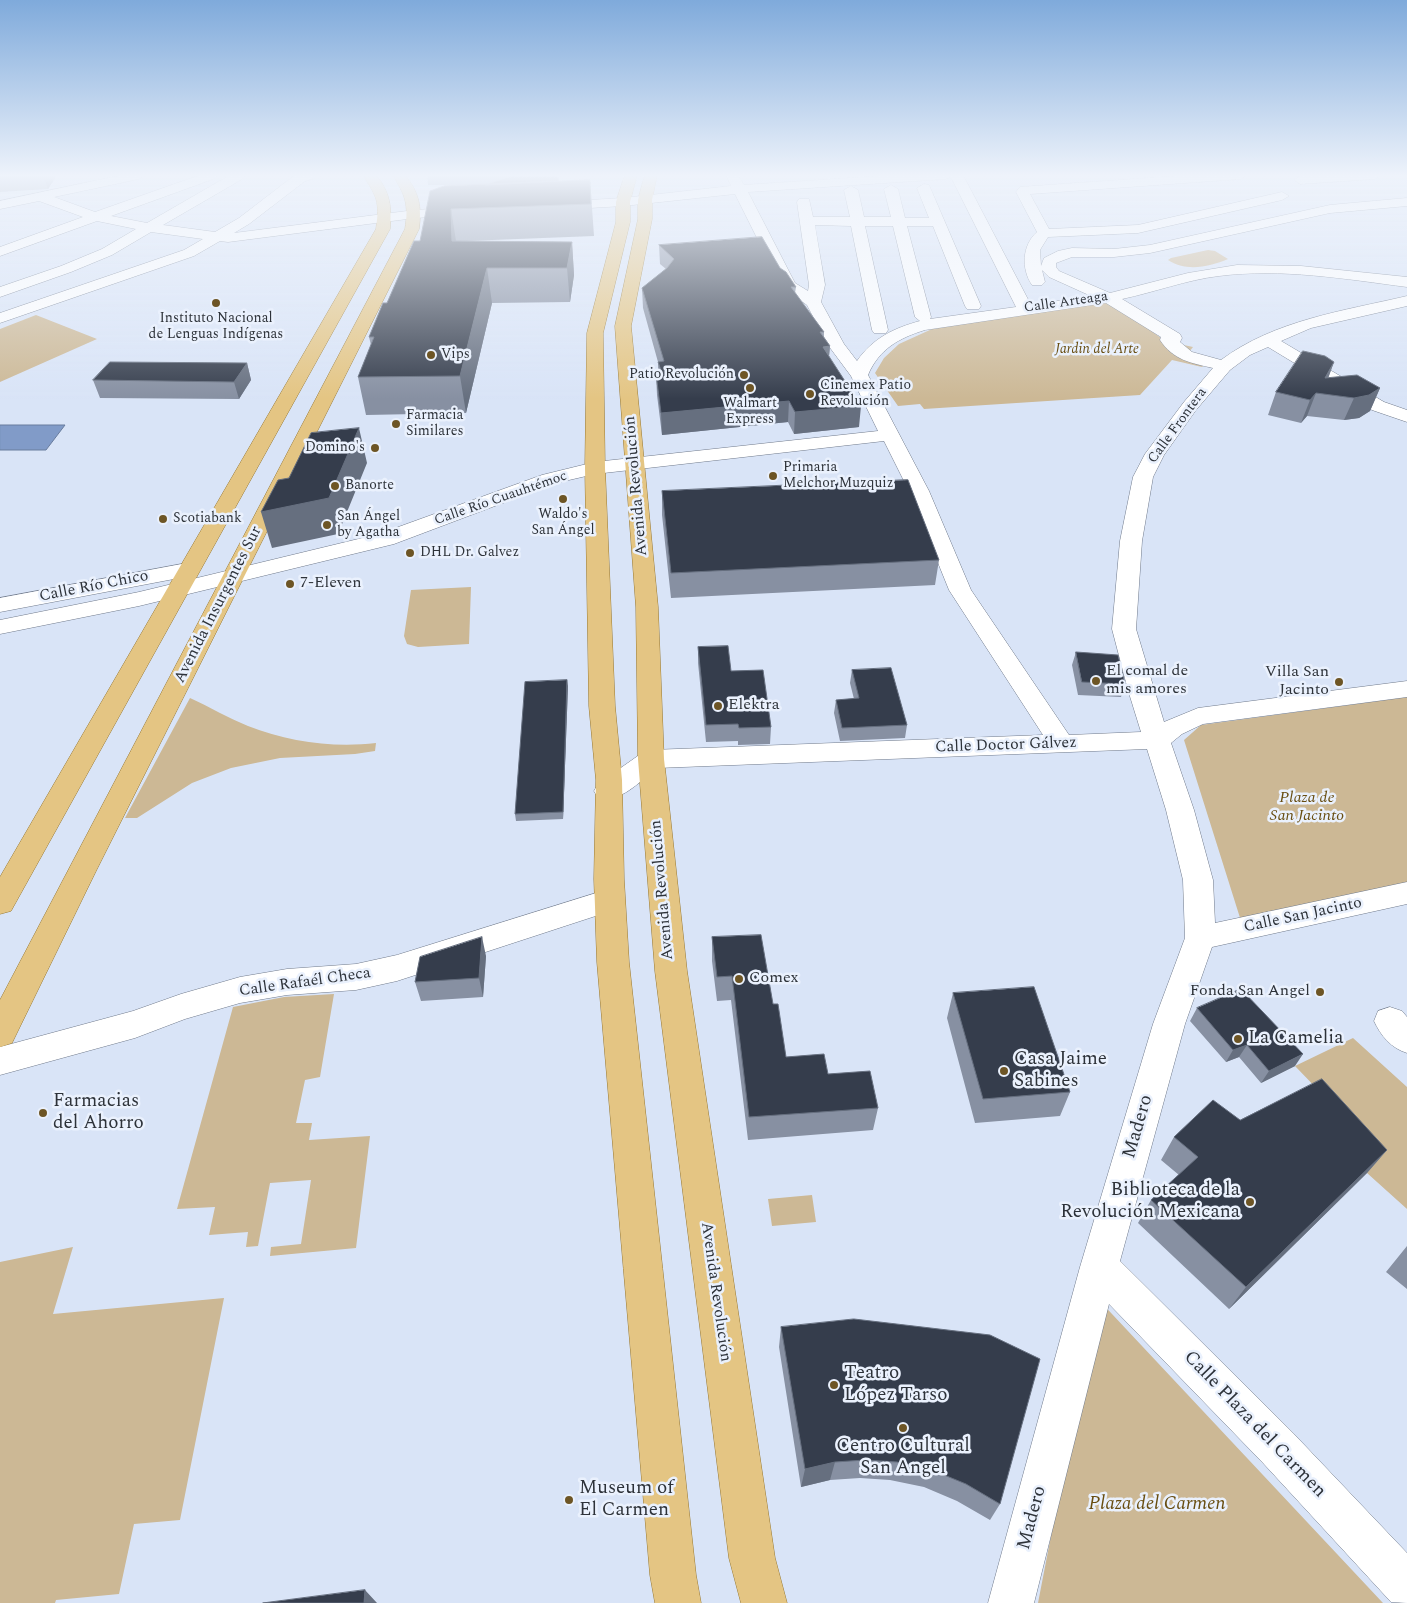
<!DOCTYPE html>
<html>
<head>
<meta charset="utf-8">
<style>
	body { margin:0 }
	canvas { display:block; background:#d9e4f7 }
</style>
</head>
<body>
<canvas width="1407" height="1603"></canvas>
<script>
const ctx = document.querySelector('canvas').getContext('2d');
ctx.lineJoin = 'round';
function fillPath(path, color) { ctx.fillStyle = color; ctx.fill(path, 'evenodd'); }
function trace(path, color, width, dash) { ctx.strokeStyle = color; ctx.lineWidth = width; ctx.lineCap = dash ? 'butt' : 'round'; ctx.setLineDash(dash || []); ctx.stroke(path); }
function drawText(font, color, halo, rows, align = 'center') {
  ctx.font = font + ' Spectral,serif'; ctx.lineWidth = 5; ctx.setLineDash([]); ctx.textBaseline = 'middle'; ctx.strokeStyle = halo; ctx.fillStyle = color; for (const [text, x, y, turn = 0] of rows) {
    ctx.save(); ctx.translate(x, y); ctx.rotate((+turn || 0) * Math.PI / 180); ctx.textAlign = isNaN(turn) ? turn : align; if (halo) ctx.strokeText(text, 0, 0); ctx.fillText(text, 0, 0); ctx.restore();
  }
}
const green = new Path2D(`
	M1208,250l7,1 13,8c-19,8 -42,13 -60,1l3,-2z
	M1110,300l55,41 28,6 -4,5 23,6 -10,9 -30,-7 -32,35 -216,14 -4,-5 -22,2 -23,-33 9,-15 15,-14 33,-15z
	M36,315l61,24 -97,43v-53z
	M471,587l-2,57 -51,3 -11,-3 -3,-8 7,-46z
	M1407,697v188l-166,36 -57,-181 17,-15z
	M190,698c20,9 38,20 58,28 40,16 86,22 128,17l-1,8 -20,3 -75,4 -49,10 -39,15 -55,35h-12z
	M334,994l-14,83 -15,3 -9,43h16l-3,17 61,-4 -14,112 -86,8 1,-9 30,-3 10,-64 -41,3 -12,63 -12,1 2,-15 -39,3 6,-28 -38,2 56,-202 51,-10z
	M1353,1038l54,49v122l-40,-36 -45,-79 -27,-28z
	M812,1195l4,27 -44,4 -4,-27z
	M73,1247l-20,67 171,-16 -44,222 -46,4 -15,70 -63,6 -1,3h-55v-341z
	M1097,1298l286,305h-345z`);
const water = new Path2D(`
	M0,425h65l-19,25h-46z`);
const minor = new Path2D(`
	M122,175h23l-6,4 -85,18 41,15 105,-37h17l-1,3 -105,38 36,7 83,-48h15l-1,3 -81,47 52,7 24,-14 56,-43h21l-1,3 -10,3 -56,43 -15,9 181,-23 48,-3 7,4 -7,4 -48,3 -187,24 -8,-1 -26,15 -194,67v-10l184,-63 19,-11 -52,-7 -39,23 -41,17 -71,25v-10l61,-21 41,-17 34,-20 -39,-8 -97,35v-9l83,-30 -44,-16 -39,8v-8z
	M726,175h12l6,10 149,-10h70l68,130 60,-9 -42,-19 -7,-7 3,12 -3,3h-10c-11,-16 -10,-40 5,-53l-21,-40 4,-5 169,-12h58l-6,4 -211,15 19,35 89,-4 144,-33 7,4 -7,4 -144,33 -90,4 -8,13 1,16 3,-8 14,-7 14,-3 42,1 36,-4 180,-40 77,-7v8l-77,7 -180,40 -36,4h-42l-16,6v4l3,4 51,22 78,-20 49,-8 64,1 106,11v10c-61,-8 -126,-19 -188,-11 -33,4 -64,16 -97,23l58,35 2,4 -2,4 12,10 29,8c54,-40 122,-49 186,-64v10l-96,22 -30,13 103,61 23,8v12l-35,-12 -104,-63 -18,8 -20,15 -34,40 -32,45 -11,22 -11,64 -6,88 28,93 34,-14 209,-27v16l-204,27 -21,10 -11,9 23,67 19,70 2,43 192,-41v22l-195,43 -27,77 -65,237 173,172 114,120v50l-16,-1 -128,-139 -154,-159 -75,299h-46l92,-336 73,-243 32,-86 -2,-58 -17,-70 -19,-61 -490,19c-17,13 -37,36 -59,30l-4,-7 4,-7 44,-31 9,-3 392,-15 -94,-145 -40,-99 -25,-50 -289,33 -39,9 -162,61 -255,62 -139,28v-14l139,-28 240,-58 163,-59 53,-13 283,-31 -27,-55 -23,-31 -21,-40 -26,-19 -46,-92 -112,12 -67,4 -7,-4 7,-4 67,-4 108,-12zM951,177l65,130 -86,12 1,-2 -24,-91h26l32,80 2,3h12l2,-3 -52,-121 -5,-1 -7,4 12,30h-24l-7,-29 -7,-4 -7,4 7,28h-27l-6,-27 -7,-4 -7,4 6,27h-37l-4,-18h-10l-2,3 12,83 -1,6 -13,-8 -47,-91 198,-13zM815,225l36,1 21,104 2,3h12l2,-3 -23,-104h28l22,91 5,4c-26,7 -47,17 -63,40l-13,-17 -23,-42 4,-17zM1106,303l55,34 -1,3c13,20 31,23 53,28l-29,34 -39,52 -12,23 -13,64 -8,88 16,61 13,42 -72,3 -98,-145 -42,-99 -61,-116c11,-26 31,-37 57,-45z
	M1321,175h60l-6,4 -75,5 -6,-4 6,-4z
	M187,563l8,2 3,5 -3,5 -195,37v-14z
	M609,889l11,3 4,8 -4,8 -223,73 -41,9 -69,5 -47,8 -55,16 -50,19 -135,37v-28l133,-36 48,-17 59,-17 47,-8 69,-5 41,-9z
	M1390,1007l12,4 5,6v36c-16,-5 -26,-17 -33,-32l4,-10z`);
const major = new Path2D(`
	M363,175h13c14,17 16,32 14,54l-379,682 -11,3v-37l376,-648c4,-29 1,-31 -13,-54z
	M393,175h12c14,17 17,32 14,54l-322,640 -85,174 -12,4v-47l405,-771c4,-26 0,-33 -12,-54z
	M625,175h12l-7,27v20l-27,111 2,135 10,238 7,74 2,99 5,83 67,613 5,28h-46l-5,-28 -53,-613 -3,-83 2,-99 -7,-74 -4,-238 2,-135 29,-111v-20z
	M645,175h12l-5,25v19l-21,107 27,281 6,152 23,212 88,587 12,45h-46l-12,-45 -74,-587 -17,-212 -2,-152 -21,-281 23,-107v-19z`);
const wall = new Path2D(`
	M0,175h57l-9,14 -48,3z
	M427,175h130l2,6 31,-1 4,56 -127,5 105,1 2,33 -4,27 -78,1 -26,110 -100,2 -8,-38 13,-32 -2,-8 51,-96 55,-56h-47z
	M659,245l121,23 16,19 -1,6 29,39v5l6,9 -1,10 30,71 -65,7 -6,-12 -126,13 -5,-40 -1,-21h2v-12l-15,-54 -1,-20 24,-19 -6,-5z
	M1334,362l-6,16 52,10 -10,23 -11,7 -15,2 -37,-4 -6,7 -33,-8 8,-23z
	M247,363l4,17 -12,19 -139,-1 -7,-18z
	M662,491l277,69 -4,25 -264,13 -9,-83z
	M698,647l33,24 40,56 -1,17 -32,1v-4l-32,1 -8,-79z
	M1076,652l49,32 -4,13 -43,-2 -6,-30z
	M852,670l55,55 -2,13 -65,3 -6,-28 2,-13 18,-1 -4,-16z
	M568,686l-5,133 -47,2 -1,-7z
	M712,937l61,67 13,53 42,17 50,34 -5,22 -125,10 -17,-140 -14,1 -5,-40z
	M486,956l-3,41 -62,4 -6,-19z
	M953,993l117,99 -10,24 -85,7 -28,-105z
	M1197,1008l98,58 -34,17 -22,-26 -13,5 -36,-41z
	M1240,1120l147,30 -20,23 -138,136 -91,-86 13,-23 28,-25 -18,-15 13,-23z
	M1407,1246v43l-21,-17z
	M781,1327l219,177 -10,16 -33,-19 -33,-14 -34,-7 -30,-2 -30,2 -29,7 -22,-140z`);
const shadedWall = new Path2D(`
	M43,175h14l-9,14z
	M451,209l5,32h-4z
	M572,242l2,33 -4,27 -3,-34z
	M487,268l5,35 -26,110 -6,-37z
	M830,346l-2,21 -5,-20z
	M1334,362l-8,22 -1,-6z
	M247,363l4,17 -12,19 -5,-17z
	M1380,388l-10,23 -11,7 -15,2 10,-22z
	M1316,393l-9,23 -6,7 9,-23z
	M789,401l-1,21 -126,13 -1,-22z
	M861,406l-2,21 -65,7 1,-22z
	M359,428l8,35 -29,71 -66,14 -11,-36z
	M567,680l1,6 -5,133v-7z
	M482,937l4,19 -3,41 -4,-19z
	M1247,1045l-8,12 -13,5 7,-12z
	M1303,1054l-8,12 -34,17 8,-12z
	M1387,1150l-20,23 -138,136 17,-22z
	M835,1462l-5,18 -29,7 4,-18z
	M365,1590l12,13h-13z`);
const building = new Path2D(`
	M514,175h43l2,6 -73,4z
	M590,180l1,24 -140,5 1,32 120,1 -5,26h-80l-27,108 -102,1 16,-40h-5l14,-34h4l27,-62h6l10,-50 14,-5z
	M762,237l18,31 6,4 10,15h-5l33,45h-4l10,14 -7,1 38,59 -66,6 -6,-11 -128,12 -5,-39 6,-1 -4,-11 6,-1 -22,-73 25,-20 7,-9 -15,-14z
	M1303,351l22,5 9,6 -9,16 32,-3 23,13 -11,7 -15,3 -38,-5 -6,7 -34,-8z
	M110,362l137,1 -13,19 -141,-2z
	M359,428l-30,70 -68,14 17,-32 11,-2 22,-45z
	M908,480l31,80 -268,13 -9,-82z
	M728,646l3,25 32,-1 8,57 -32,1 -1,-4 -32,1 -8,-78z
	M1076,652l42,3 7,29 -43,-2z
	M891,668l16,57 -65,3 -6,-28 23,-2 -7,-28z
	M567,680l-4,132 -48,2 10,-132z
	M761,935l12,69h5l8,53 38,-3 4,20 42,-3 8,37 -129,9 -17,-141 -15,1 -5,-40z
	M482,937l-3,41 -64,4 5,-25z
	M1034,987l36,105 -87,7 -30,-106z
	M1241,989l62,65 -34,17 -22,-26 -14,5 -36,-42z
	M1322,1079l65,71 -141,137 -95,-87 47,-43 -24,-20 39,-37 27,20z
	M854,1319l136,16 50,24 -40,145 -34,-20 -34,-14 -35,-8 -32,-2 -30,2 -30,7 -24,-142z
	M365,1590l-1,13h-101z`);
const markers = [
	[216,303,5,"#6d5525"],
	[431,355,5,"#6d5525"],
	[744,375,5,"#6d5525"],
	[750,388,5,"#6d5525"],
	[810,394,5,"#6d5525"],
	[396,424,5,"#6d5525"],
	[375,448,5,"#6d5525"],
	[773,476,5,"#6d5525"],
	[335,486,5,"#6d5525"],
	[563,499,5,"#6d5525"],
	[163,519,5,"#6d5525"],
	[327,525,5,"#6d5525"],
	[410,553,5,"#6d5525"],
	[290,584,5,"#6d5525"],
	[1096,681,5,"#6d5525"],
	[1339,682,5,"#6d5525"],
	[718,706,5,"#6d5525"],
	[739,979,5,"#6d5525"],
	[1320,992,5,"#6d5525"],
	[1238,1039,5,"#6d5525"],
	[1004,1071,5,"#6d5525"],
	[43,1113,5,"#6d5525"],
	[1250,1202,5,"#6d5525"],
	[834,1385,5,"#6d5525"],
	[903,1428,5,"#6d5525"],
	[569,1500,5,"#6d5525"]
];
const farStreetnames = [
	["Calle Arteaga",1066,303,-8],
	["Calle Frontera",1178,426,-54],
	["Calle Río Cuauhtémoc",501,499,-19]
];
const farPoinames = [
	["Instituto Nacional",216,319,"center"],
	["de Lenguas Indígenas",216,335,"center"],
	["Vips",441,355],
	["Patio Revolución",734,375,"right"],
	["Cinemex Patio",820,386],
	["Revolución",820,402],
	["Walmart",750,404,"center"],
	["Express",750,420,"center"],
	["Farmacia",406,416],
	["Similares",406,432],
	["Domino's",365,448,"right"],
	["Primaria",783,468],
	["Melchor Muzquiz",783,484],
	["Banorte",345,486],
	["Waldo's",563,515,"center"],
	["San Ángel",563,531,"center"],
	["San Ángel",337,517],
	["by Agatha",337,533],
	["Scotiabank",173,519],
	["DHL Dr. Galvez",420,553]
];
const farParknames = [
	["Jardin del Arte",1097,350]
];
const streetNames = [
	["Avenida Revolución",637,486,-95],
	["Calle Río Chico",94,587,-11],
	["Avenida Insurgentes Sur",219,605,-63],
	["Calle Doctor Gálvez",1006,746,-2],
	["Avenida Revolución",663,890,-95],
	["Calle San Jacinto",1303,916,-12],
	["Calle Rafaél Checa",305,983,-8],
	["Avenida Revolución",715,1292,82]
];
const poiNames = [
	["7-Eleven",300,584],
	["El comal de",1106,672],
	["mis amores",1106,690],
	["Villa San",1329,673,"right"],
	["Jacinto",1329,691,"right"],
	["Elektra",728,706],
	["Comex",749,979],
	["Fonda San Angel",1310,992,"right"]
];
const parkNames = [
	["Plaza de",1307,799],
	["San Jacinto",1307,817]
];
const nearPoinames = [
	["La Camelia",1248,1039],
	["Casa Jaime",1014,1060],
	["Sabines",1014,1082],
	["Farmacias",53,1102],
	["del Ahorro",53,1124],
	["Biblioteca de la",1240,1191,"right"],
	["Revolución Mexicana",1240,1213,"right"],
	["Teatro",844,1374],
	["López Tarso",844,1396],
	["Centro Cultural",903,1447,"center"],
	["San Angel",903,1469,"center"],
	["Museum of",579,1489],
	["El Carmen",579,1511]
];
const nearStreetnames = [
	["Madero",1139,1127,-74],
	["Calle Plaza del Carmen",1254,1425,46],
	["Madero",1033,1518,-75]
];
const nearParknames = [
	["Plaza del Carmen",1157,1505]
];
fillPath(green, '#ccb895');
fillPath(water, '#819bc8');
trace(water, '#687c9d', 1);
trace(minor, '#707a8b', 1);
trace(major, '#987933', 1);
fillPath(minor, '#fff');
fillPath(major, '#e4c583');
fillPath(wall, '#8790a2');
fillPath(shadedWall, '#666f7f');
fillPath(building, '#353d4c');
trace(building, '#666f7f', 1);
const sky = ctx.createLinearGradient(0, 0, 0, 399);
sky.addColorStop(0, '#7faadb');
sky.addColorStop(0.44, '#eef3fb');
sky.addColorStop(1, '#eef3fb00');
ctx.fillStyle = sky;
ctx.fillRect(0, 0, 1407, 399);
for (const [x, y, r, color] of markers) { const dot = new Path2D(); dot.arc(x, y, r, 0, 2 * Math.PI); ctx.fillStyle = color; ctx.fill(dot); trace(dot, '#eaf1fd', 2); }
drawText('14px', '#2d3239', '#eaf1fd', farStreetnames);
drawText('14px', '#2d3239', '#eaf1fd', farPoinames, 'left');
drawText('italic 14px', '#684d10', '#eaf1fd', farParknames);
drawText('16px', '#2d3239', '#eaf1fd', streetNames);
drawText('16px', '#2d3239', '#eaf1fd', poiNames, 'left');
drawText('italic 16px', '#684d10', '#eaf1fd', parkNames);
drawText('19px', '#2d3239', '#eaf1fd', nearPoinames, 'left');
drawText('19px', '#2d3239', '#eaf1fd', nearStreetnames);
drawText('italic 19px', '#684d10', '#eaf1fd', nearParknames);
</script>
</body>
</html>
